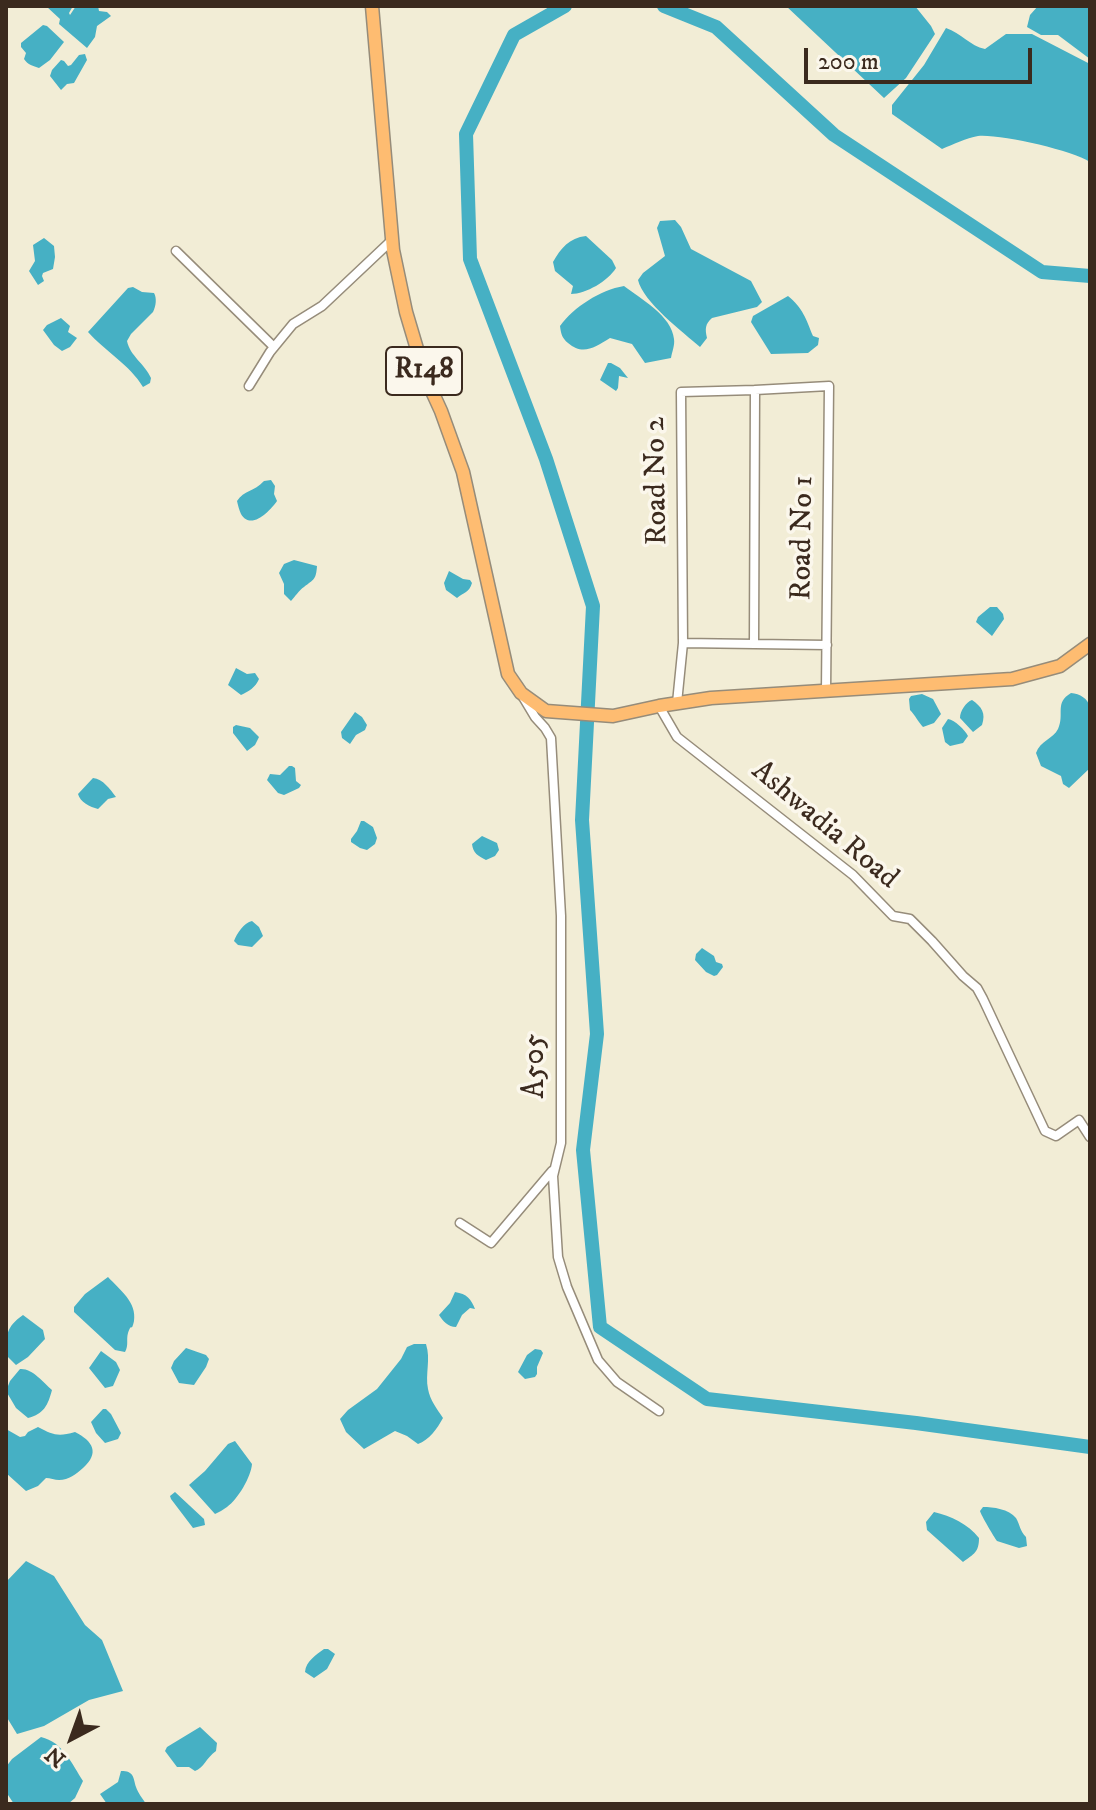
<!DOCTYPE html>
<html>
<head>
<meta charset="utf-8">
<style>
	body { margin:0 }
	#map { position:relative; width:1096px; height:1810px; overflow:hidden; background:#f2edd6; font-family:"IM FELL DW Pica",serif }
	canvas { display:block }
	.frame { position:absolute; inset:0; border:8px solid #3b2a1e; pointer-events:none }
	.north { position:absolute; left:32px; top:1698px; width:80px; height:80px; -webkit-text-stroke:6px #fbf7ec; paint-order:stroke; rotate:221deg; font-size:22px; font-weight:700; line-height:32px; text-align:center; color:#3b2a1e }
	.north::after { content:''; display:block; margin:auto; width:28px; height:36px; background:#3b2a1e; clip-path:polygon(50% 0,100% 100%,50% 72%,0 100%) }
	.scale { position:absolute; left:804px; top:48px; width:228px; height:36px; box-sizing:border-box; border:4px solid #3b2a1e; border-top:0; padding-left:10px; font-size:24px; line-height:28px; white-space:nowrap; color:#3b2a1e; -webkit-text-stroke:6px #fbf7ec; paint-order:stroke }
</style>
</head>
<body>
<div id="map">
<canvas width="1096" height="1810"></canvas>
<div class="frame"></div>
<div class="north">N</div>
<div class="scale">200 m</div>
</div>
<script>
const ctx = document.querySelector('canvas').getContext('2d');
ctx.lineJoin = 'round';
function fillPath(path, color) { ctx.fillStyle = color; ctx.fill(path, 'evenodd'); }
function trace(path, color, width, dash) { ctx.strokeStyle = color; ctx.lineWidth = width; ctx.lineCap = dash ? 'butt' : 'round'; ctx.setLineDash(dash || []); ctx.stroke(path); }
function drawText(font, color, halo, rows, align = 'center') {
  ctx.font = font + ' "IM FELL DW Pica",serif'; ctx.lineWidth = 7; ctx.setLineDash([]); ctx.textBaseline = 'middle'; ctx.strokeStyle = halo; ctx.fillStyle = color; for (const [text, x, y, turn = 0] of rows) {
    ctx.save(); ctx.translate(x, y); ctx.rotate((+turn || 0) * Math.PI / 180); ctx.textAlign = isNaN(turn) ? turn : align; if (halo) ctx.strokeText(text, 0, 0); ctx.fillText(text, 0, 0); ctx.restore();
  }
}
const water = new Path2D(`
	M73,6l-4,7 1,2 6,-9h10v2l12,-2 1,5 8,1 4,4 -14,10 -2,11 -8,11 -28,-24 1,-5 -13,-12z
	M786,6h129l16,20 4,8 -29,44 -22,20z
	M1038,6h52v53l-32,-24h-17l-14,-8 3,-12z
	M43,25l4,1 17,16 -14,18 -11,8c-6,-2 -11,-3 -15,-9l2,-6 -5,-6v-4z
	M946,28c15,5 24,18 39,21l21,-15h26l58,30v98c-19,-12 -90,-28 -112,-26 -12,2 -24,8 -36,13l-50,-35v-9l32,-40z
	M85,54l2,6 -13,23 -7,1 -6,6 -11,-14 2,-6 9,-10 3,1 4,5 3,-1 8,-10z
	M675,220l6,7 10,22 60,32 11,21 -5,5 -45,11c-7,6 -7,11 -5,20l-7,9c-17,-15 -57,-45 -62,-67l5,-7 22,-17 -8,-28 3,-7z
	M586,236l26,24 4,8c-8,13 -30,26 -45,26l2,-8 -18,-15 -2,-9c8,-14 16,-24 33,-26z
	M44,238l10,8 1,11 -2,12 -10,4 -1,3 2,5 -6,4 -9,-14 6,-10 -2,-16z
	M624,286c17,13 48,30 50,53 1,6 -2,13 -3,19l-26,5 -13,-19 -22,-6c-15,9 -27,18 -42,5 -6,-5 -7,-9 -8,-17 14,-19 40,-36 64,-40z
	M133,287l9,5 12,1c3,5 2,13 -1,19l-22,22 -4,7c3,15 18,23 24,37l-1,5 -7,4c-13,-22 -38,-36 -55,-55l40,-44z
	M788,296c15,12 18,23 25,40l6,2 -1,7 -10,8 -37,1 -20,-32 2,-6z
	M61,318l9,8 -2,6 9,6 -7,9 -8,4 -8,-6 -11,-15 4,-5z
	M608,363h3l9,5 8,10 -9,-2 -1,12 -2,3 -16,-11z
	M271,480l4,6 -1,8 3,7c-7,10 -26,30 -36,13 -2,-4 -3,-9 -4,-13 7,-11 17,-9 27,-20z
	M294,560l23,6c-1,14 -3,13 -13,21 -5,3 -9,10 -13,14l-7,-7v-10l-5,-11 5,-9z
	M449,571l14,8 7,1 2,3c-3,10 -8,9 -15,15l-11,-8 -2,-7z
	M990,607h7l6,7 1,5 -12,17 -16,-14 2,-5z
	M236,668l11,6 8,-1 4,6c-3,8 -11,13 -18,16l-13,-10z
	M1071,693c9,1 17,5 19,15 3,13 0,45 0,60l-21,20 -6,-4 -2,-8 -20,-10 -5,-13c4,-12 17,-14 22,-24 7,-15 -4,-26 13,-36z
	M922,694l11,5 8,15 -7,9 -11,4c-4,-4 -8,-12 -13,-17l-1,-11 2,-3z
	M972,700c10,7 14,13 10,25l-9,7 -13,-14c0,-7 6,-16 12,-18z
	M355,712l7,5 5,8 -2,5 -9,5 -6,9 -8,-6 -1,-6z
	M948,719c7,1 17,11 20,17l-5,7 -13,3 -5,-4 -3,-14z
	M236,725l14,3 9,9 -4,8 -8,6 -14,-18v-6z
	M289,766h3l3,2 1,13 5,4 -2,3 -15,7 -6,-2 -11,-13 3,-6 10,1z
	M93,778c10,1 17,11 23,19l-8,2 -10,10c-8,-2 -18,-7 -20,-15z
	M361,821h3l9,6 4,11 -2,6 -8,6 -7,-2 -9,-6v-3l6,-8z
	M482,836l15,7 2,7 -4,6 -9,4c-8,-4 -13,-7 -14,-16z
	M252,921l7,6 4,9 -11,11 -14,-2 -4,-4c3,-8 10,-18 18,-20z
	M702,948l12,8 2,6 6,2 1,3 -6,8 -3,1 -8,-4 -11,-12 1,-6z
	M108,1277c12,13 29,25 26,44 -3,13 -2,0 -6,12 -2,7 1,12 -3,19l-10,-2 -41,-38v-5l11,-13z
	M455,1292c12,2 16,7 20,17l-5,-1 -8,7 -6,12c-8,0 -13,-6 -17,-12l11,-12z
	M23,1315l20,15 2,9 -17,18 -12,8 -10,-10c0,-20 0,-28 17,-40z
	M414,1344h12c5,15 -1,30 2,45 2,11 9,20 15,29 -6,11 -14,22 -25,26l-11,-8 -12,-5 -31,18 -18,-17 -6,-13 8,-9 29,-21 24,-30 6,-12z
	M186,1348l20,7 3,4 -3,8 -12,18 -15,-2 -8,-15 3,-7z
	M535,1349l6,1 2,3 -6,14v7l-2,3 -10,2 -7,-7 9,-17z
	M101,1351l15,11 4,8 -7,16 -8,2 -16,-20z
	M20,1369c12,-1 23,13 32,21 -4,15 -8,24 -24,28l-12,-10 -10,-17 4,-10z
	M103,1409h3l5,5 10,19 -3,6 -13,4 -9,-10 -5,-11z
	M38,1427c15,8 20,10 37,5 18,9 25,21 8,36 -7,6 -14,12 -24,12 -4,0 -9,-2 -13,-2l-8,8 -12,5 -20,-18v-44l14,8 5,-1 3,-4z
	M235,1441l17,23c-1,13 -14,35 -25,43 -4,3 -8,5 -12,7l-26,-29 16,-14 23,-27z
	M175,1492l29,27 1,6 -12,3 -22,-29 -1,-3z
	M983,1507c10,0 26,2 33,11 4,7 4,13 10,19l1,9 -8,2 -22,-7c-3,-4 -16,-26 -17,-30z
	M934,1512c17,4 34,12 45,26 0,14 -5,16 -16,24l-36,-32 -1,-8z
	M26,1561l28,15 31,49 17,15 21,51 -34,9 -45,26 -27,8 -11,-18v-134z
	M324,1649h4l7,5 -8,15 -13,9 -9,-6c1,-11 11,-17 19,-23z
	M200,1727l17,16 -1,8c-10,7 -12,17 -21,20l-6,-4h-12l-12,-16 2,-4z
	M41,1737c22,5 31,27 42,44l-8,17 -7,6h-54l-8,-12v-25l6,-8z
	M121,1771c13,0 12,6 15,16 2,6 7,12 10,17h-39l-7,-10 18,-12z`);
const river = new Path2D(`
	M565,6l-51,29 -48,99 4,125 76,200 47,147 -11,214 15,214 -14,116 17,177 107,72 209,24 174,24
	M664,6l52,21 118,108 208,137 48,4`);
const street = new Path2D(`
	M176,251l98,96
	M249,386l21,-34 23,-28 29,-18 70,-66
	M683,643l144,2
	M754,644l1,-254 74,-4 -3,305
	M523,697l12,20 10,11 6,10 10,178v227l-8,33 5,81 9,30 31,73 19,22 42,29
	M677,703l6,-60 -2,-251 74,-2
	M659,706l18,31 176,138 40,41 17,3 22,22 31,35 14,12 6,11 62,132 11,5 23,-16 11,17
	M460,1223l31,20 61,-72`);
const primary = new Path2D(`
	M372,6l21,244 13,62 19,64 16,35 22,61 45,202 13,19 25,18 67,5 46,-10 52,-8 301,-19 48,-13 30,-22`);
const shields = [
	[424,371,76]
];
const shieldNames = [
	["R148",424,371]
];
const streetNames = [
	["Road No 2",658,481,-91],
	["Road No 1",804,538,-89],
	["Ashwadia Road",824,826,40],
	["A505",537,1066,-90]
];
fillPath(water, '#46b0c4');
trace(river, '#46b0c4', 14);
trace(street, '#968c7a', 11);
trace(primary, '#968c7a', 15);
trace(street, '#fff', 8);
trace(primary, '#febc71', 12);
for (const [x, y, w] of shields) { const box = new Path2D(); box.roundRect(x - w / 2, y - 24, w, 48, 6); ctx.fillStyle = '#fbf7ec'; ctx.fill(box); trace(box, '#3b2a1e', 2); }
drawText('bold 28px', '#3b2a1e', null, shieldNames);
drawText('30px', '#3b2a1e', '#fbf7ec', streetNames);
</script>
</body>
</html>
